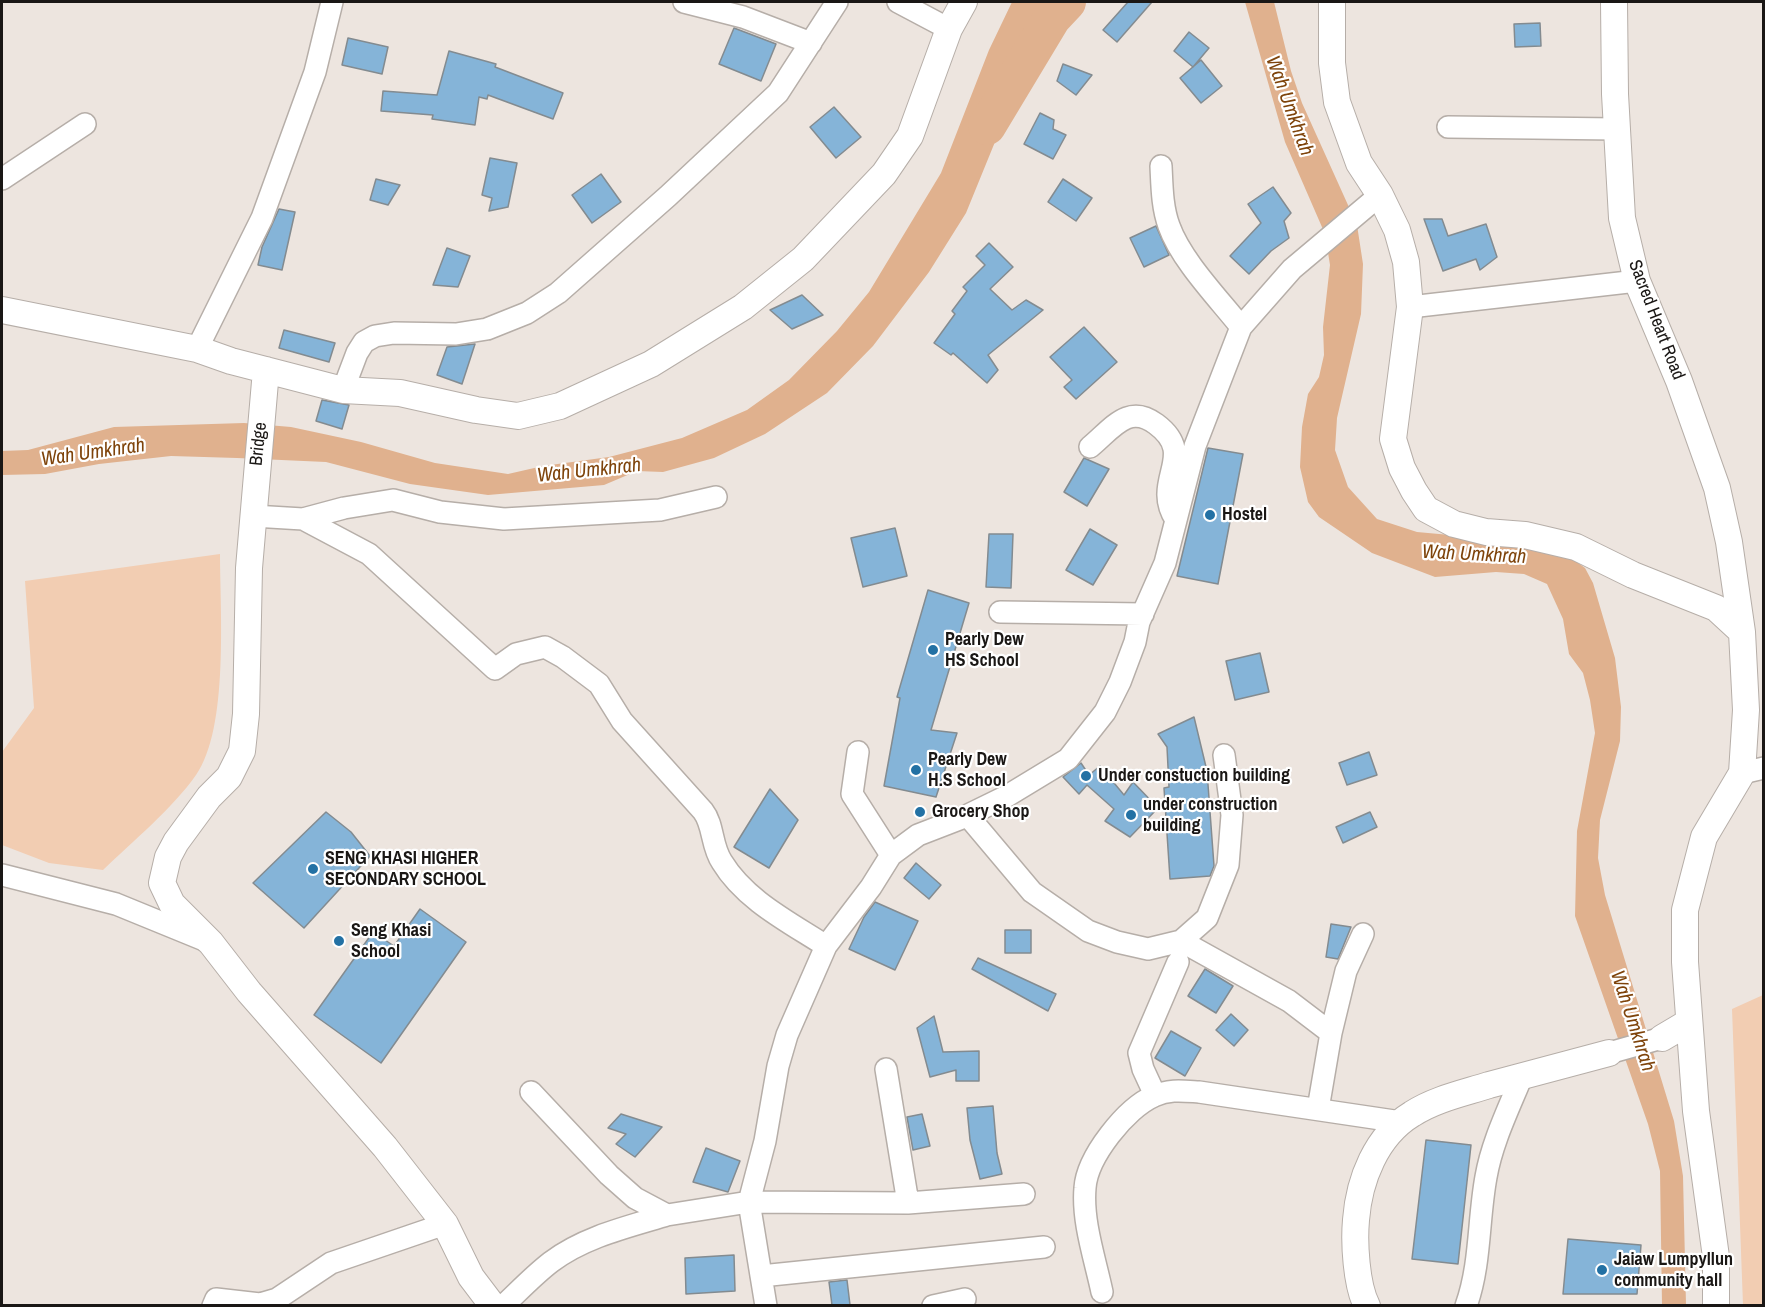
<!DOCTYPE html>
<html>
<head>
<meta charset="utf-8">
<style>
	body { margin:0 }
	#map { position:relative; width:1765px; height:1307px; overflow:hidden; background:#ede5df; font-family:"Archivo Narrow",sans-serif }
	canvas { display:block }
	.frame { position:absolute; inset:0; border:3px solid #1a1715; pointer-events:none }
</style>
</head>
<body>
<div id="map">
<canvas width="1765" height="1307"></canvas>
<div class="frame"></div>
</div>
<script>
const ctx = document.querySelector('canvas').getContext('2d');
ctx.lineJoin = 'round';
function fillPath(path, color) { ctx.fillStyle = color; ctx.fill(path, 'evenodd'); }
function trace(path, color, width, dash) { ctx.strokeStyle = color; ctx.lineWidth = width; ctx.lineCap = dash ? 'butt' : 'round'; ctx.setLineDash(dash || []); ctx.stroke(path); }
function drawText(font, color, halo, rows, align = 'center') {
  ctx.font = font + ' "Archivo Narrow",sans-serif'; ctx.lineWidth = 4.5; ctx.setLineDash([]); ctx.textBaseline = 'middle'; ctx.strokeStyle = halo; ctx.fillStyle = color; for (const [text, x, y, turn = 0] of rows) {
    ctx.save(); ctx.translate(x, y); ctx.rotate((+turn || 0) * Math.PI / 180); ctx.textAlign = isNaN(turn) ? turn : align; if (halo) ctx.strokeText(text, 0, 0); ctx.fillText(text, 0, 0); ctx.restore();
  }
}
const green = new Path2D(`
	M220,554c0,57 9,174 -24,221 -23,33 -64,67 -93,95l-54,-7 -47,-18v-93l32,-44 -9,-127z
	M1763,995v310h-20l-11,-296z`);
const water = new Path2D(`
	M1012,2h33l-34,85 -14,50 -31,76 -37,59 -56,74 -46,47 -62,41 -51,24 -51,14 -26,-1 -33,14 -116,10 -78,-11 -84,-22 -89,-4 -66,-2 -72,8 -54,10 -43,1v-24l26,-1 86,-23 130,-4 47,4 70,15 74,21 73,11 35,-8 66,-9 73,-19 65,-28 42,-30 48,-49 32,-39 72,-119 48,-123z
	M1245,2h29l17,69 11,32 55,122 6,39 -2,50 -24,104 -2,32 13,37 29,32 40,13 55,5 97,19 16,12 8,15 22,75 6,49 -1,34 -20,79 -2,38 7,37 69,226 9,55 3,129h-24l-2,-134 -12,-47 -73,-208 2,-85 18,-98 -5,-33 -7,-27 -14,-19 -6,-35 -16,-35 -23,-10 -28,-2 -61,5 -63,-24 -53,-36 -11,-15 -8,-35 2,-40 6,-33 11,-17 5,-22 -1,-28 7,-62 -5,-31 -40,-92z`);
const river = new Path2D(`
	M987,126l65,-108 15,-16`);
const building = new Path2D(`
	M1128,2h24l-35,40 -14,-12z
	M1540,23l1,23 -26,1 -1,-23z
	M734,28l42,16 -15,37 -42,-17z
	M1189,32l20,16 -16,19 -19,-16z
	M348,38l40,9 -6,27 -40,-9z
	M449,51l47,13 -1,3 68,26 -10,26 -65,-24 -1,4 -8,-2 -4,28 -43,-6 1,-4 -52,-4 2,-20 54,4z
	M1201,60l21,26 -21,17 -21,-25z
	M1063,64l29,11 -16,20 -19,-14z
	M834,107l27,30 -25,21 -26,-31z
	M1040,113l14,7 -1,9 13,6 -13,24 -29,-15z
	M490,158l27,5 -9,44 -19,4 3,-13 -10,-3z
	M601,174l20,28 -29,21 -20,-28z
	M376,179l24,6 -12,20 -18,-5z
	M1063,179l29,19 -16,23 -28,-19z
	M1273,187l18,26 -7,8 5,17 -18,13 -22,23 -19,-18 31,-33 -13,-19z
	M279,209l16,3 -13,58 -24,-5 4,-18z
	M1424,219h18l6,17 38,-12 11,33 -17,13 -4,-11 -33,12z
	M1156,226l13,29 -25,12 -14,-29z
	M989,243l24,24 -23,22 22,21 14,-10 17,10 -55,45 10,15 -11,13 -34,-30 -2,2 -17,-12 21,-29 -3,-3 15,-20 -4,-4 22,-22 -9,-9z
	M447,248l23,8 -12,31 -25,-2z
	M802,295l21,20 -31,14 -22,-19z
	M1084,327l33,35 -41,37 -12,-12 8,-7 -22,-23z
	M284,330l51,13 -6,19 -50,-14z
	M475,344l-13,40 -25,-9 10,-28z
	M322,400l27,5 -7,24 -26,-8z
	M1208,448l35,6 -25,130 -41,-8z
	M1084,458l25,11 -22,37 -23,-14z
	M895,528l12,48 -44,11 -12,-49z
	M1090,529l27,16 -24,40 -27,-15z
	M989,534h24l-2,54 -25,-1z
	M928,590l41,13 -38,127 26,3 -21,64 -52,-11 16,-88 -3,-1z
	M1260,653l9,39 -34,8 -9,-39z
	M1194,717l13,54 7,95 -4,10 -40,3 -6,-91 5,-1 -2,-40 -9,-13z
	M1369,752l8,23 -30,10 -8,-22z
	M1081,763l8,12 11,-9 24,29 9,-13 25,26 -28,29 -25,-16 9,-12 -27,-24 -8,9 -16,-17z
	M770,789l28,31 -29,48 -35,-21z
	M326,812l25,20 19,24 -66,72 -51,-45z
	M1370,812l7,15 -34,16 -7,-16z
	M916,863l25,22 -12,14 -25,-21z
	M875,902l43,19 -23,49 -46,-21 15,-32z
	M420,909l46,33 -85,121 -67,-48 59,-83 21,14z
	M1331,924l20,3 -13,32 -12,-2z
	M1005,930h26v23h-26z
	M978,958l78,36 -8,17 -76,-42z
	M1205,969l28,17 -17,27 -28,-17z
	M1231,1014l17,16 -14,16 -18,-16z
	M934,1016l9,36 36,-1v30h-23v-11l-26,7 -13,-49z
	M1171,1031l30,17 -16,28 -30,-18z
	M993,1106l4,47 5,21 -22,5 -10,-39 -3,-32z
	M621,1114l41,13 -27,30 -19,-13 10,-10 -18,-6z
	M922,1114l8,32 -17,4 -6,-33z
	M1426,1140l45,5 -13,119 -46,-5z
	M706,1148l34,13 -12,31 -35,-10z
	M1568,1239l73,6 -4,49h-74z
	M734,1255l1,36 -49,3 -1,-36z
	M847,1280l3,25h-18l-3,-23z`);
const minor = new Path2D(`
	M684,2l59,15 68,26
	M898,2l51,27
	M1448,127l169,2
	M1161,166c1,20 1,41 8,60 12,34 49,72 72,101
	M2,179l83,-55
	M1410,307l227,-26
	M197,349l65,-131 53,-146 17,-70
	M343,390l14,-37 7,-11 11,-6 19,-3 62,1 31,-5 40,-16 31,-20 110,-97 110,-103 59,-91
	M1090,447c22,-18 38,-44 66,-23 43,32 -6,56 20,96
	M253,516l50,3 66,35 126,115 21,-15 29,-7 18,10 36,27 23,37 81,90c11,14 8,35 19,51 23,38 67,60 104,84
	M303,519l41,-11 49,-8 47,12 64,7 156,-9 56,-13
	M1000,612l143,2
	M858,752l-6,42 39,61
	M1742,773l22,-5
	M968,816l64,76 56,39 29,11 31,7 33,-8 26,-23 21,-53 4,-50 -8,-60
	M2,875l114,29 93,38
	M1181,941l108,60 42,32 15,-62 17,-37
	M1609,1053l53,-15
	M886,1069l22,134
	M531,1092l78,83 26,23 32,17 82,-13 159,1 116,-9
	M1155,1095l-12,-26 -4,-16 39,-91
	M1318,1109l13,-76
	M761,1276l283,-29
	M1102,1292c-7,-33 -20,-71 -17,-104 2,-31 41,-80 69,-92 15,-7 29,-5 45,-4l202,30
	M213,1306l3,-7 44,5 17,-5 54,-36 114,-39
	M503,1306c16,-15 31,-31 48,-44 33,-25 76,-35 116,-47
	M766,1306l-17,-104 16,-61 13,-75 9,-31 39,-89 45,-59 20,-32 27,-20 44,-17 45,-22 61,-37 37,-47 15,-30 15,-40 4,-20 26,-59 30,-117 46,-119 51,-58 88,-74
	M933,1306l32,-7
	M1466,1306c15,-42 12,-86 20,-129 6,-35 23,-69 36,-101`);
const tertiary = new Path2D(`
	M1332,2v61l5,39 22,61 21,32 17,35 9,32 4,45 -17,132 9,29 12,23 12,18 28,15 32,8 39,3 51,12 57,28 83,33 26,24
	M1614,2l1,92 7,124 15,63 42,100 38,107 12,54 13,90 4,78 -4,63 -38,64 -19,73v52l11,149 20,146v49
	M2,310l195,39 34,12 112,29 57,3 76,17 42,6 42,-10 91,-42 92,-57 60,-48 81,-85 26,-38 39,-107 15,-27
	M266,370l-17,198 -3,146 -4,37 -13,26 -20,20 -33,45 -8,15 -6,26 10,21 39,39 38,49 136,155 60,77 26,53 22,29
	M1662,1038l27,-16
	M1367,1306c-11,-21 -13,-64 -11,-86 3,-40 20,-84 56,-106 23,-15 52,-21 77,-29 40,-11 80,-21 120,-32`);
const markers = [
	[1210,515,6,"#2371a4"],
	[933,650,6,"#2371a4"],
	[916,770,6,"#2371a4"],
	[1086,776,6,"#2371a4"],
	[920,812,6,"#2371a4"],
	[1131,815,6,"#2371a4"],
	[313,869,6,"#2371a4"],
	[339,941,6,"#2371a4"],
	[1602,1270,6,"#2371a4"]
];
const streetNames = [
	["Sacred Heart Road",1656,320,69],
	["Bridge",259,444,-84]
];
const poiNames = [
	["Hostel",1222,515],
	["Pearly Dew",945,640],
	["HS School",945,661],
	["Pearly Dew",928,760],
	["H.S School",928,781],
	["Under constuction building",1098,776],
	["under construction",1143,805],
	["building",1143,826],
	["Grocery Shop",932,812],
	["SENG KHASI HIGHER",325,859],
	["SECONDARY SCHOOL",325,880],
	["Seng Khasi",351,931],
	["School",351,952],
	["Jaiaw Lumpyllun",1614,1260],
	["community hall",1614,1281]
];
const waterNames = [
	["Wah Umkhrah",1289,106,70],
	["Wah Umkhrah",93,453,-8],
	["Wah Umkhrah",589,471,-6],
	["Wah Umkhrah",1474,555,3],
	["Wah Umkhrah",1632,1021,72]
];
fillPath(green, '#f2cdb2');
fillPath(water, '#e0b18e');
trace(river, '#e0b18e', 38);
fillPath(building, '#85b4d8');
trace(building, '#838b90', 1.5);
trace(minor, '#b6aea8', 24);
trace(tertiary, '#b6aea8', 28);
trace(minor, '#fff', 21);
trace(tertiary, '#fff', 26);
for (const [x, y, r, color] of markers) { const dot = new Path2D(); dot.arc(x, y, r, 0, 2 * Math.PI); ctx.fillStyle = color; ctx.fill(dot); trace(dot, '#fff', 2); }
drawText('18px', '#1a1715', '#fff', streetNames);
drawText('bold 18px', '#1a1715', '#fff', poiNames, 'left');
drawText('italic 20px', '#7e430a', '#fff', waterNames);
</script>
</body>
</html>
